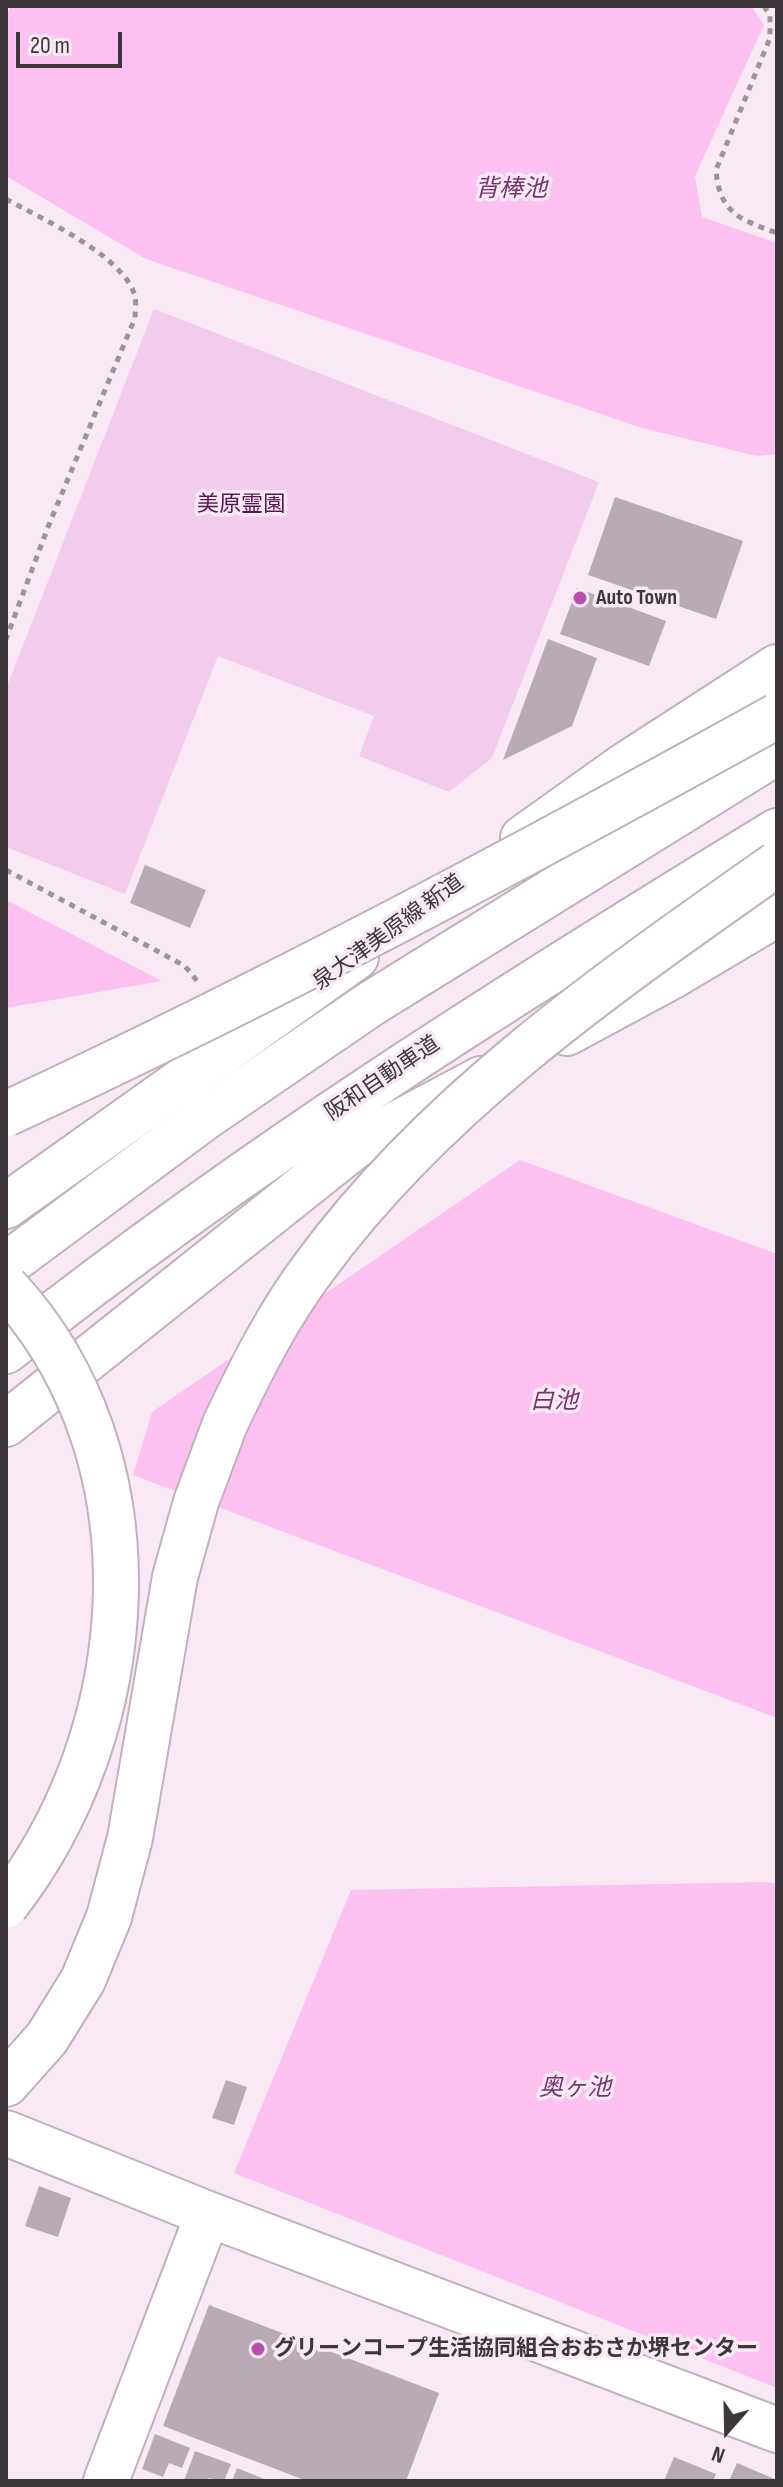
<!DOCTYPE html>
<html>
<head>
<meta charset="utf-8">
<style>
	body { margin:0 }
	#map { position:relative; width:783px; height:2487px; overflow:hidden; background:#f9e9f5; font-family:"Sofia Sans Condensed",sans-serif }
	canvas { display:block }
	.frame { position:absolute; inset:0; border:8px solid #3d373c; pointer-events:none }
	.north { position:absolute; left:687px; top:2391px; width:80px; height:80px; -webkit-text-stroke:6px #f9e9f5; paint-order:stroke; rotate:200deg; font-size:22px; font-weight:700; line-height:32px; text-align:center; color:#3d373c }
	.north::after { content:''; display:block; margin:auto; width:28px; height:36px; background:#3d373c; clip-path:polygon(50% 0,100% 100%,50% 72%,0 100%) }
	.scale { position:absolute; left:16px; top:32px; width:106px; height:36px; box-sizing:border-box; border:4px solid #3d373c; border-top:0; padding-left:10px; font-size:24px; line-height:28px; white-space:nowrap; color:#3d373c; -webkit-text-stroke:6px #f9e9f5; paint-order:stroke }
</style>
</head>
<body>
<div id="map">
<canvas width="783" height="2487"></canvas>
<div class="frame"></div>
<div class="north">N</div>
<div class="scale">20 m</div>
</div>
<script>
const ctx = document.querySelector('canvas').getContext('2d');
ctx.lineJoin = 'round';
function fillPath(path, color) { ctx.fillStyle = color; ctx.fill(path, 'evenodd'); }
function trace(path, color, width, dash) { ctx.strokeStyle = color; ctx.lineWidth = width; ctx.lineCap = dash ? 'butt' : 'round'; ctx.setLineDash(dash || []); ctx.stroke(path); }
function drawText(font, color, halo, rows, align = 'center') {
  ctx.font = font + ' "Sofia Sans Condensed","Noto Sans JP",sans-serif'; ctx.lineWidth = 7; ctx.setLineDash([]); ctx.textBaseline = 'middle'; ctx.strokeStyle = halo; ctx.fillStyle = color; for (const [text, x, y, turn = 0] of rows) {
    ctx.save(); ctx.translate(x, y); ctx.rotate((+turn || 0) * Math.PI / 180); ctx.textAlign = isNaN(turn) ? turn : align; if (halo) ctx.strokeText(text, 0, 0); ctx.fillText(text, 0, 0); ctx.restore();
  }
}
const green = new Path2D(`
	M154,309l445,173 -107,276 -43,34 -90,-36 15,-40 -156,-60 -93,238 -119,-47v-158z`);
const water = new Path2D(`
	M11,6h740l13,19 -69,151 7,41 75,26v211l-20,2 -115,-28 -496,-169 -140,-83v-160z
	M6,900l156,81 -156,27z
	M520,1160l257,94v464l-644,-243 19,-63z
	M767,1882l10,2v504l-543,-215 117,-283z`);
const building = new Path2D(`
	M615,497l128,44 -27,78 -128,-44z
	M577,588l89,33 -17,45 -89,-32z
	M548,639l49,19 -25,68 -69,34z
	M145,865l61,25 -16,38 -60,-25z
	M226,2080l21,7 -13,38 -22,-7z
	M39,2186l32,12 -13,39 -33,-11z
	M209,2305l230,88 -33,88h-99l-144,-55z
	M155,2434l35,14 -8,20 -13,-5 -6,14 -21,-8z
	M195,2451l36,13 -7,17 -15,-3 -2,3h-23z
	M674,2457l42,17 -3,7h-49z
	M737,2463l40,17v1h-48z
	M237,2468l32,13h-37z`);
const path = new Path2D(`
	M764,6l6,10v22l-54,132c3,42 24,50 61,63
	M6,199c36,20 114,55 128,94 3,7 1,17 1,25l-87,209 -42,112
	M6,870l179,96 12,15`);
const minor = new Path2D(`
	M6,2133l202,81 569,216
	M106,2481l102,-267`);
const major = new Path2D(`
	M523,838l101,-72 153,-99
	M567,1033l102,-55 108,-64
	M6,1206l350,-249
	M6,1424l349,-278 126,-67`);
const highway = new Path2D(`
	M6,1265l198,-147 168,-115 405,-251
	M6,1351c243,-193 506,-358 771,-520
	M6,2084l41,-46 36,-58 26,-63 21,-79 45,-261 21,-75 29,-78`);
const highwayBridge = new Path2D(`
	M6,1114c263,-122 518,-258 771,-398
	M6,1287c157,169 136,444 0,618
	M225,1424c26,-55 53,-109 90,-158 121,-165 296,-285 462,-402`);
const markers = [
	[580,598,8,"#bc4ead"],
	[258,2349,8,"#bc4ead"]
];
const parkNames = [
	["美原霊園",241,505]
];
const poiNames = [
	["Auto Town",596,598],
	["グリーンコープ生活協同組合おおさか堺センター",274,2349]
];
const streetNames = [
	["泉大津美原線 新道",389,933,-36],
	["阪和自動車道",383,1079,-34]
];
const waterNames = [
	["背棒池",511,190],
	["白池",554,1402],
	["奥ヶ池",575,2089]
];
fillPath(green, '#f2ccea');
fillPath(water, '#fcc1f1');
fillPath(building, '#b9aab5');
trace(minor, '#c0b1bd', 48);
trace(major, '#c0b1bd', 48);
trace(highway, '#c0b1bd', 48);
trace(path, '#9e929b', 5, [6, 6]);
trace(minor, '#fff', 44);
trace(major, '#fff', 44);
trace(highway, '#fff', 44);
trace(highwayBridge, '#c0b1bd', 48, []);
trace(highwayBridge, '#fff', 44);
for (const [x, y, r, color] of markers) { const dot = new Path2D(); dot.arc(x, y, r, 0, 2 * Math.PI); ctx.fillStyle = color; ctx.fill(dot); trace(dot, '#f9e9f5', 3); }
drawText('22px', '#5a1652', '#f9e9f5', parkNames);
drawText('bold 22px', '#3d373c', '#f9e9f5', poiNames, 'left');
drawText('22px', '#3d373c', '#f9e9f5', streetNames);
drawText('italic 24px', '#77336d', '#f9e9f5', waterNames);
</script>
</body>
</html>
